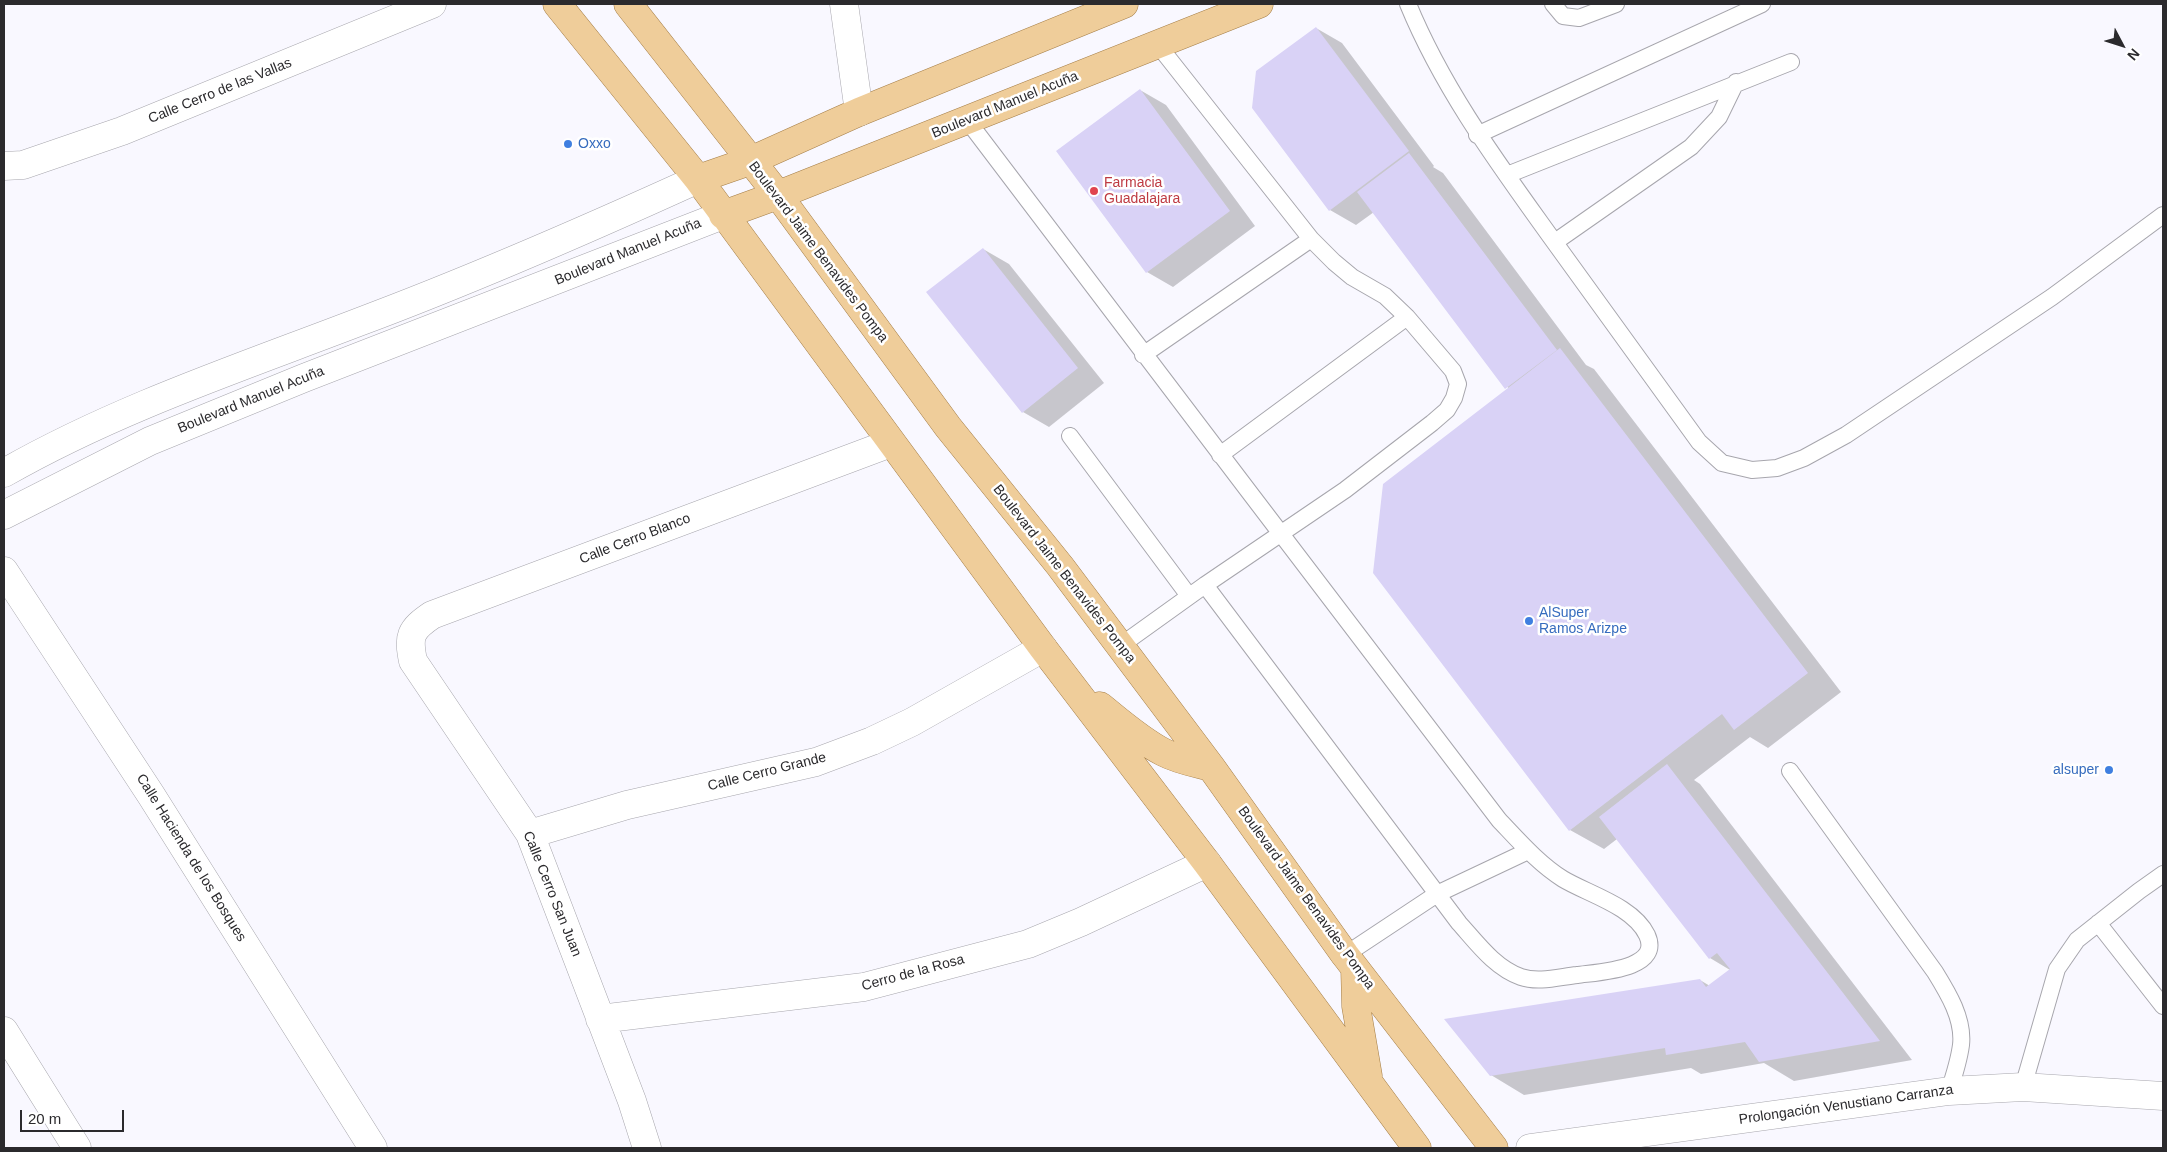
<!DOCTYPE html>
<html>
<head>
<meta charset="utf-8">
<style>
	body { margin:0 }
	#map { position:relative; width:2167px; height:1152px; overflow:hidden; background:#f9f8ff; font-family:Arial,sans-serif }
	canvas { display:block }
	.frame { position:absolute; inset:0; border:5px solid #2b2a2d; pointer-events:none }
	.north { position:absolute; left:2097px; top:20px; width:50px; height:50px; -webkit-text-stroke:4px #fff; paint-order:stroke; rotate:130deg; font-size:14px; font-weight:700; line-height:20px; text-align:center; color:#2b2a2d }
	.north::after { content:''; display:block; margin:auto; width:18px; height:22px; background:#2b2a2d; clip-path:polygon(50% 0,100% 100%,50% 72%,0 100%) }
	.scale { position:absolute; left:20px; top:1110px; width:104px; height:22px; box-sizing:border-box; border:2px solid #2b2a2d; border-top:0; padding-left:6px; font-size:15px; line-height:18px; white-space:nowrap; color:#2b2a2d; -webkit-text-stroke:4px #fff; paint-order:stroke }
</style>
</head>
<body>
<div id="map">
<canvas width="2167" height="1152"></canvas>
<div class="frame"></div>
<div class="north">N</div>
<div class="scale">20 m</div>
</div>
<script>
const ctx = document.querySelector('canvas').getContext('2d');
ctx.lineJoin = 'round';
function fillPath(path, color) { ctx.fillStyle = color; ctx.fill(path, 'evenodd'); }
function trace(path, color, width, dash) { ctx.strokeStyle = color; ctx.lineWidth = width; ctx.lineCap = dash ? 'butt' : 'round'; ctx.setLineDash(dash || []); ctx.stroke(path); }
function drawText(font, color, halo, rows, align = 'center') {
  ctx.font = font + ' Arial,sans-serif'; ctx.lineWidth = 5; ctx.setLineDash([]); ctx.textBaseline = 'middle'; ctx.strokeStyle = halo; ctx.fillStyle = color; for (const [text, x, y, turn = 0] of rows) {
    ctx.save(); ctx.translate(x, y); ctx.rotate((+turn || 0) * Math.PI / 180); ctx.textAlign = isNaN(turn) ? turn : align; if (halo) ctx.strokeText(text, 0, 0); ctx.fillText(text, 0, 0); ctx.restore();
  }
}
const shadow = new Path2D(`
	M1316,28l26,15 92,123 -1,1 10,6 143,192 8,4 247,323 -73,56 -18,-11 -56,43 6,4 212,276 -118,21 -30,-18 -63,11 -10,-6 -167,27 -33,-20 209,-95 10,6 20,-16 -20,-12 -93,-119 -13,10 -34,-19 -61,-441 -135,-177 -18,13 -26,-15z
	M1140,90l26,15 89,121 -82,61 -26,-15z
	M983,249l26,15 95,119 -55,44 -26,-15z`);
const building = new Path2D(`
	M1316,27l93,124 -80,60 -77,-103 4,-37z
	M1140,89l90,122 -84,62 -90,-122z
	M1409,153l148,197 -52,39 -148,-197z
	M983,248l95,120 -56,45 -96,-121z
	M1560,348l248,325 -74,57 -12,-16 -153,117 -196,-258 10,-89z
	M1667,764l213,277 -121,21 -14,-20 -79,13 -1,-7 -175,28 -46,-57 256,-40 6,8 24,-18 -13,-16 -8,6 -110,-142z`);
const service = new Path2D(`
	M1408,4c35,85 89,158 142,232 50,69 100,138 149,206l23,21 30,7 25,-2 27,-10 42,-23 206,-138 111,-82
	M1553,4l10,12 16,2 37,-14
	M967,120c176,235 355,466 532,700 20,21 40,44 64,59 25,15 70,27 84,56 16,35 -50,37 -70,40 -18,2 -39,8 -56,2 -26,-9 -44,-34 -62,-54l-254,-338
	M1477,135l285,-131
	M1507,175l284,-113
	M1555,242l136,-95 28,-30 17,-35
	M1143,355l168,-116
	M1070,436l119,160
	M1220,455l187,-138
	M1120,646l85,-61 140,-95 87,-67 15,-13 7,-12 4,-14 -5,-13 -46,-54 -22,-21 -33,-19 -18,-15 -23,-23 -153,-194
	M1790,771l145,201c13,21 29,47 26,73 -2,15 -7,31 -12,46
	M2098,923l65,83
	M1345,955l92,-61 91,-43
	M2023,1087l34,-118 20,-29 62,-49 24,-17`);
const minor = new Path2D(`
	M844,4l15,108
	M4,166l19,-1 99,-34 310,-127
	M4,571l147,224 222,353
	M530,834l97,-29 189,-43 56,-21 40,-19 131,-74
	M600,1019l264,-32 164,-43 53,-22 126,-59
	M4,1031l73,117
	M647,1148l-15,-47 -102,-267 -117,-173c-5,-25 -3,-31 19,-46l459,-172
	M1530,1148l419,-57 74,-4 140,9`);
const tertiary = new Path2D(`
	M4,473c112,-64 235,-105 355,-151 115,-43 227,-92 339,-143
	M4,515l146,-74 154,-63 419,-163`);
const primary = new Path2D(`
	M557,4l141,175 345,469 164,215 210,285
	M628,4l150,191 170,232 112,139 151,201 134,188 149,193
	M698,179l52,-18 109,-49 265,-108
	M723,215l55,-20 481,-191
	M1100,706c20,16 40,34 63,46 15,8 32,11 48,15
	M1355,968l1,38 12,70`);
const markers = [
	[568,144,5,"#3f7fe0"],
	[1094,191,5,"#e0444e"],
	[1529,621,5,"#3f7fe0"],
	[2109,770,5,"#3f7fe0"]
];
const streetNames = [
	["Calle Cerro de las Vallas",220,91,-22],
	["Boulevard Manuel Acuña",1005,105,-22],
	["Boulevard Manuel Acuña",628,252,-22],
	["Boulevard Jaime Benavides Pompa",818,252,53],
	["Boulevard Manuel Acuña",251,400,-22],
	["Calle Cerro Blanco",635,539,-21],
	["Boulevard Jaime Benavides Pompa",1064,574,52],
	["Calle Cerro Grande",767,772,-14],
	["Calle Hacienda de los Bosques",191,858,58],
	["Calle Cerro San Juan",552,894,68],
	["Boulevard Jaime Benavides Pompa",1306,898,54],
	["Cerro de la Rosa",913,973,-15],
	["Prolongación Venustiano Carranza",1846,1105,-8]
];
const shopNames = [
	["Oxxo",578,144],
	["AlSuper",1539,613],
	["Ramos Arizpe",1539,629],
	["alsuper",2099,770,"right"]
];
const healthNames = [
	["Farmacia",1104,183],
	["Guadalajara",1104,199]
];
fillPath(shadow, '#0003');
fillPath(building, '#d9d2f6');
trace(service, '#a7a6ad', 18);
trace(minor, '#a7a6ad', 29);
trace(tertiary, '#a7a6ad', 29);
trace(primary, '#a47e48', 29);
trace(service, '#fff', 16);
trace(minor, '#fff', 28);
trace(tertiary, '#fff', 28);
trace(primary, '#efcd9a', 28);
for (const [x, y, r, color] of markers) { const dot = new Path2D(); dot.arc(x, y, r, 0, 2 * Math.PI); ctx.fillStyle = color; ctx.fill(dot); trace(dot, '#fff', 2); }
drawText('14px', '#2b2a2d', '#fff', streetNames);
drawText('14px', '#366cbe', '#fff', shopNames, 'left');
drawText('14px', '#be3a42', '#fff', healthNames, 'left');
</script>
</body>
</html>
